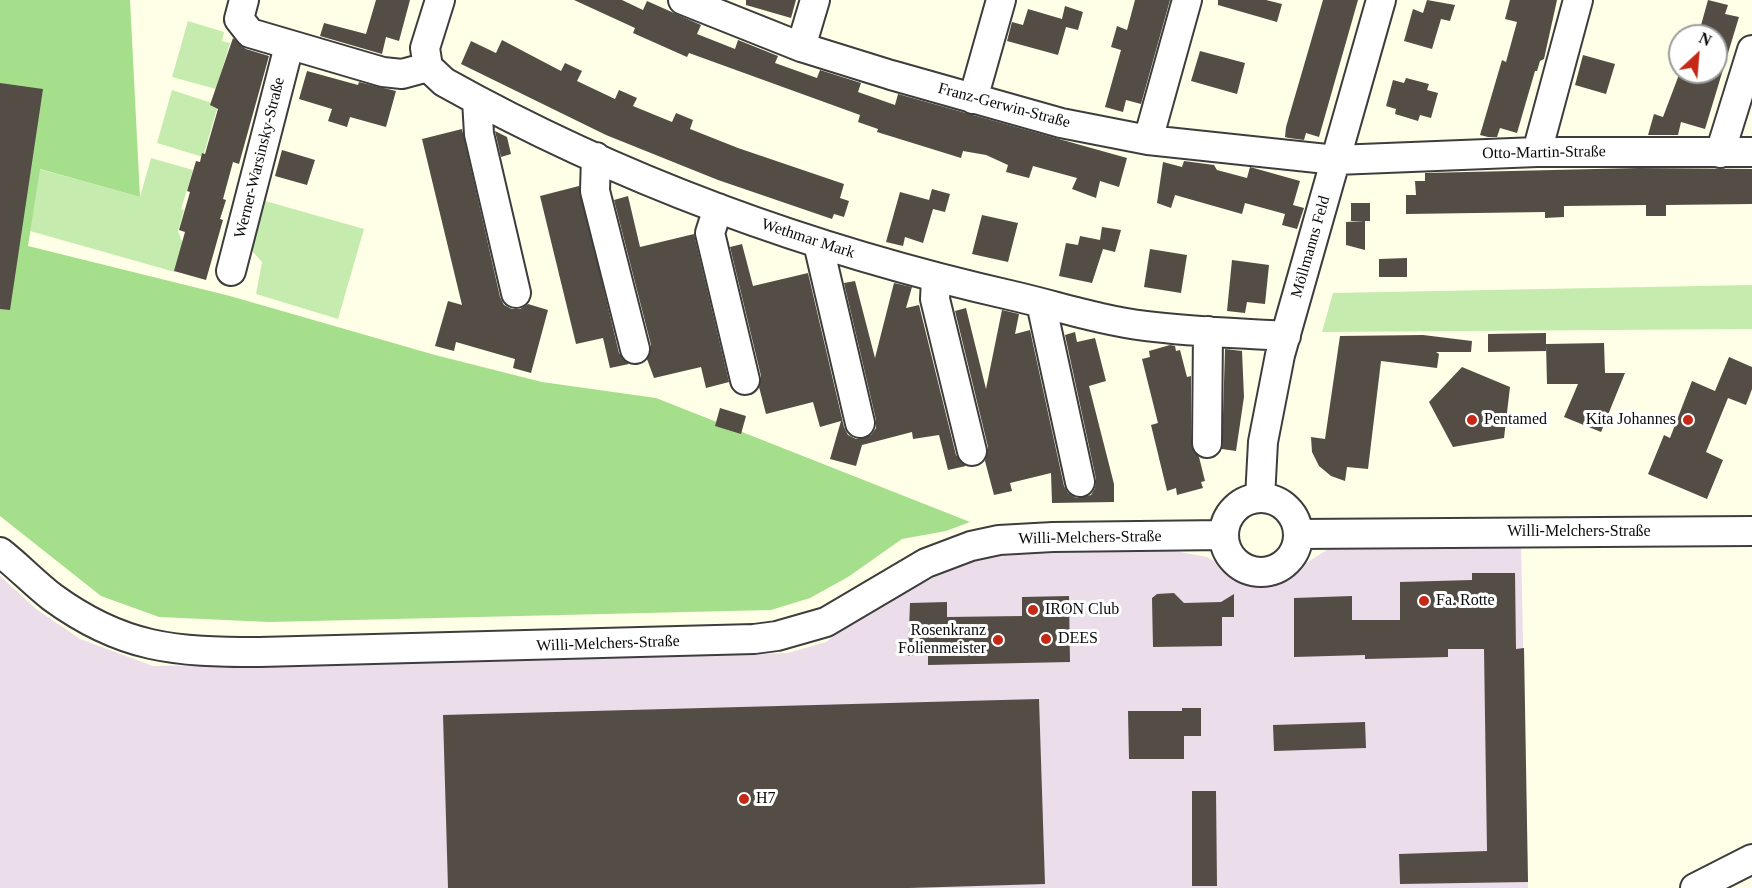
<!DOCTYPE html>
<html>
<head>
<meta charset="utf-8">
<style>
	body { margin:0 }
	#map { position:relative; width:1752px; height:888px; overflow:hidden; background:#fffee7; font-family:"Times New Roman",serif }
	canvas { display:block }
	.north { position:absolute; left:1668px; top:24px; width:60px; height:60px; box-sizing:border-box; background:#fff; border:2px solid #9d9d9d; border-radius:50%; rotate:26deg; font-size:16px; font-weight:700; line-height:24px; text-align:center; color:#0a0a0a }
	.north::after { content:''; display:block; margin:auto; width:21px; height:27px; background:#c52817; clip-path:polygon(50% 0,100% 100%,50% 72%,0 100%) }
</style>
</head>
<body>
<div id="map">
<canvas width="1752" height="888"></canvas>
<div class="north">N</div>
</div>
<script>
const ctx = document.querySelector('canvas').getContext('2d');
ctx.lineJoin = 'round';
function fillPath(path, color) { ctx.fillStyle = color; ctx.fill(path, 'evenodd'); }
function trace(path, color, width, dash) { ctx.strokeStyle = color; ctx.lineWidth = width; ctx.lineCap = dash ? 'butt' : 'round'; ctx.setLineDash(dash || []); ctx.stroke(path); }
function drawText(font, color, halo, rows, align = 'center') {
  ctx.font = font + ' "Times New Roman",serif'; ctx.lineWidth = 6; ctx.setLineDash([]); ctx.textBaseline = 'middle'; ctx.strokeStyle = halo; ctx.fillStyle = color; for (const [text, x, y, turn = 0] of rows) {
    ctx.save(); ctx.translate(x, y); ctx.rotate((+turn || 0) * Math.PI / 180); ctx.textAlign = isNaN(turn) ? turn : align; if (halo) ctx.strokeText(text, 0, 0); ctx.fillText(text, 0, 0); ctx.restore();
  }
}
const industrial = new Path2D(`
	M1521,542l7,346h-1528v-312l36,33 44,30 73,27 527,-10 108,-3 38,-11 47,-35 104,-50 182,-9 48,9 46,26 31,-6 46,-29 33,-4z`);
const green = new Path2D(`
	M188,21l36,11 -2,9 8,2 -14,46 -44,-12z
	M172,90l46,15 -15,52 -46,-14z
	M151,158l42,12 -12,39 3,1 -6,21 5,13 -8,28 -145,-41 9,-62 101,28z
	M258,199l106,30 -26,90 -82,-25 6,-32 -17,-19z
	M1752,285v44l-430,3 11,-39z`);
const forest = new Path2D(`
	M0,0h130l10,197 -100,-28 -12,77 202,50 205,59 107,27 114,16 314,124 -24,9 -44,8 -54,38 -38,21 -39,12 -502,12 -110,-5 -58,-21 -101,-80z`);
const building = new Path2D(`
	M376,0h34l-11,41 -13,-4 -4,17 -62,-18 4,-13 42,11z
	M574,0h48l21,10 4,-9 54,24 -4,9 38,15 3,-9 40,16 -3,7 42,15 3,-8 41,13 -3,9 37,13 3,-11 229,64 -8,29 -19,-6 -4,17 -24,-9 5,-11 -44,-12 -4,12 -23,-6 2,-7 -22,-10 -23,-4 -2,7 -84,-26 1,-3 -20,-7 2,-7 -171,-62 -2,4 -54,-24 2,-5z
	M746,0h50l-5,18 -45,-13z
	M1135,0h35l-29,104 -15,-4 -3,12 -18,-5 16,-57 -10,-3 6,-21 10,4z
	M1218,0h48l16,4 -5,18 -59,-17z
	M1323,0h35l-39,137 -13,-4 -2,7 -15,-2 -4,-1 1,-10z
	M1427,0l28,5 -5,16 -9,-2 -9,30 -28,-8 9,-32 10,4z
	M1510,0h47l-13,59 -4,2 -3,10h-2l-18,62 -17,-5 -3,9h-9l-8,-2 22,-75 4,2 11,-40 -12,-3z
	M1708,0l20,5 -3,9 14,3 -34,112 -24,-7 -3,13h-30l6,-21 9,3 17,-45h36v-36h-18z
	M1065,6l18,6 -5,18 -12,-3 -8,28 -51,-14 5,-19 11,3 5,-16 34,10z
	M233,38l13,11 23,7 -30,108 -6,-2 -10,37 3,1 -6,19 3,1 -17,60 -32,-9 11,-39 -6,-2 11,-38 -3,-1 9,-30 4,1 2,-9 3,1 13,-45 -8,-4z
	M502,40l59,31 4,-8 17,8 -5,10 38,18 4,-9 18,8 -4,8 39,16 4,-9 17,7 -3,9 48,19 106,36 -4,14 9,3 -5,16 -10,-3 -2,5 -114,-39 -112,-45 -145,-71 10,-23 25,12z
	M1200,51l45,12 -8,31 -46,-13z
	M1583,55l32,9 -9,30 -31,-9z
	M307,71l51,14 1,-3 37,9 -10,36 -36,-10 -3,10 -19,-6 4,-12 -33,-10z
	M1406,78l23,6 -2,6 11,3 -7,25 -11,-3 -2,6 -23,-7 1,-5 -10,-3 7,-26 11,3z
	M0,83l43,6 -33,221 -10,-1z
	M462,129l38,168 4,8 8,4h8l8,-5 20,6 -17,63 -18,-5 2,-9 -59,-17 -2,9 -19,-5 13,-45 14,4 -40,-166z
	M495,131l12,6 4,17 -10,3z
	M282,150l33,10 -8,25 -32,-9z
	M1184,161l30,4 3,5 30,8 3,-11 50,14 -7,24 11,3 -7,21 -15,-4 3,-11 -40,-11 -3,11 -67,-19 -4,13 -14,-5 6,-41 19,5z
	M1639,168l113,1v35l-86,1v11h-20v-11l-82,1v11l-19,1v-6l-139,2v-19h10l-1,-14h10v-8z
	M579,186l40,167 10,11 -19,4 -7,-30 -27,6 -36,-148z
	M932,189l18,5 -5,18 -12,-3 -10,34 -18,-6 -2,9 -17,-4 14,-50 29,8z
	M628,196l12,51 54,-13 35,148 -23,6 -5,-21 -47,11 -7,-19 4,-14 -37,-145z
	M1351,203h19v18h-19z
	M982,215l36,8 -10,39 -36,-8z
	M1365,221v29l-19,-5v-23z
	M1102,227l19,3 -6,22 -12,-3 -11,34 -33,-7 7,-33 12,2 2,-9 20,4z
	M742,244l11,42 55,-13 36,154 4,8 8,4 15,-4 5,-7v-8l-32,-137 11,-2 20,77 19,-75 18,4 -6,21 13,-3 37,150 10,11 -18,4 -9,-35 -26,4 -1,-7 -50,13 -6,21 -26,-7 11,-38 -21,6 -7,-25 -47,12 -7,-27 2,-11 -31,-129z
	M1150,249l37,6 -6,38 -37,-6z
	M1407,258v19h-28v-18z
	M1232,260l37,5 -4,39 -18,-2 -2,11 -18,-2z
	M966,308l20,81 16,-79 17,4 -4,20 15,-4 34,156 4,7 8,5 15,-3 4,-7 1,-9 -31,-144 10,-3 2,10 18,-4 11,43 -17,5 25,98v18l-62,1 -1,-30 -41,10 2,8 -18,4 -9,-34 3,-14 -33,-136z
	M1546,333v11l58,-1 1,30h20l-24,59 -37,-15 14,-33h-31l-1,-40v7l-58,1v-18z
	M1423,335l49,6 -1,11h-35l3,2 -2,14 -56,-7 -13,108 -21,-2 -2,14 -14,-5 -12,-10 -7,-14 -1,-15 14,2 15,-103z
	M1170,345l5,1 1,5 4,-1 7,27 4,-1v67l8,14 6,24 -4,1 2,6 -26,7 -1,-7 -9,3 -16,-66 7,-2 -16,-64 8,-2 -1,-6z
	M1225,349l17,2 2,46 -8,54 -14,-2z
	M1729,357l23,10v22l-6,16 -18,-7 -22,54 17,8 -16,39 -59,-25 16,-39 6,3 22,-57 23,10z
	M1462,367l48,20 -6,51 -51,9 -24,-45z
	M720,408l26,8 -5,18 -26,-8z
	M1472,573h43l1,76 8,-1 4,234 -128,2 -1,-30 88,-3 -3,-202h-36v8l-83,2v-4l-71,2v-59l58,-2v24h48v-38l72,-2z
	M1174,593l10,10 37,-1 13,-8v23h-12v29l-69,1 -1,-49 5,-4z
	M1069,596l1,66 -142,3v-9h-20l2,-53 37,-1v15l75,-1v-19z
	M1039,699l6,185 -136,4h-461l-5,-173z
	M1182,708h19v28h-17v23h-55l-1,-48h54z
	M1365,722l1,26 -92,3 -1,-26z
	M1192,791h24l1,95h-25z`);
const minor = new Path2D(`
	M244,0l-5,19 11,14 133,39 19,2 26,-7
	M440,0l-15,48 3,19 16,15c179,100 374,170 574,215 42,10 85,24 128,29 46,6 93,7 140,10
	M683,0l118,47 90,28 170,48 87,17 188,20 201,-8h215
	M801,47l14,-47
	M973,99l28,-99
	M477,100l2,34 37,159
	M1148,140l39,-140
	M1537,152l41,-152
	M1720,153l32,-103
	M596,157l-1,34 40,158
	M718,208l-8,25 35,147
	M818,243l42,180
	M231,271l58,-225
	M936,279l-1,20 37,152
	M1041,303l39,179
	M1207,443l1,-112
	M1260,498l3,-56 17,-87 101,-355
	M1224 535a37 37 0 1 1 74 0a37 37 0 1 1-74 0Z
	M1298,534l454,-3
	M0,552c18,14 34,31 52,45 71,52 123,55 208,55l494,-13 23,-3 49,-14 100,-59 45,-17 28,-6 54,-3 171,-2
	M1695,888l57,-29`);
const markers = [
	[1472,420,6,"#c52817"],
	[1688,420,6,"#c52817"],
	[1424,601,6,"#c52817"],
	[1033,610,6,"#c52817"],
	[1046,639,6,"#c52817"],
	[998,640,6,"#c52817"],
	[744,799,6,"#c52817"]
];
const streetNames = [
	["Franz-Gerwin-Straße",1004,106,15],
	["Otto-Martin-Straße",1544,153,-1],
	["Werner-Warsinsky-Straße",260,158,-76],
	["Wethmar Mark",808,239,18],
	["Möllmanns Feld",1311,247,-74],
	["Willi-Melchers-Straße",1579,532],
	["Willi-Melchers-Straße",1090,538,-1],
	["Willi-Melchers-Straße",608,644,-2]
];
const poiNames = [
	["Pentamed",1484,420],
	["Kita Johannes",1676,420,"right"],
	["Fa. Rotte",1436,601],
	["IRON Club",1045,610],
	["Rosenkranz",986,631,"right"],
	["Folienmeister",986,649,"right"],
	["DEES",1058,639],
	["H7",756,799]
];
fillPath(industrial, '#ebddea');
fillPath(green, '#c5ecae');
fillPath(forest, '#a5df8c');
fillPath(building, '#544d46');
trace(minor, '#3d3d3d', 32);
trace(minor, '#fff', 28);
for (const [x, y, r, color] of markers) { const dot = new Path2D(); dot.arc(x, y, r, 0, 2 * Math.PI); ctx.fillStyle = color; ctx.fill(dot); trace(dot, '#fff', 2); }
drawText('16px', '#0a0a0a', '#fff', streetNames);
drawText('16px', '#0a0a0a', '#fff', poiNames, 'left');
</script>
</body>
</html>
